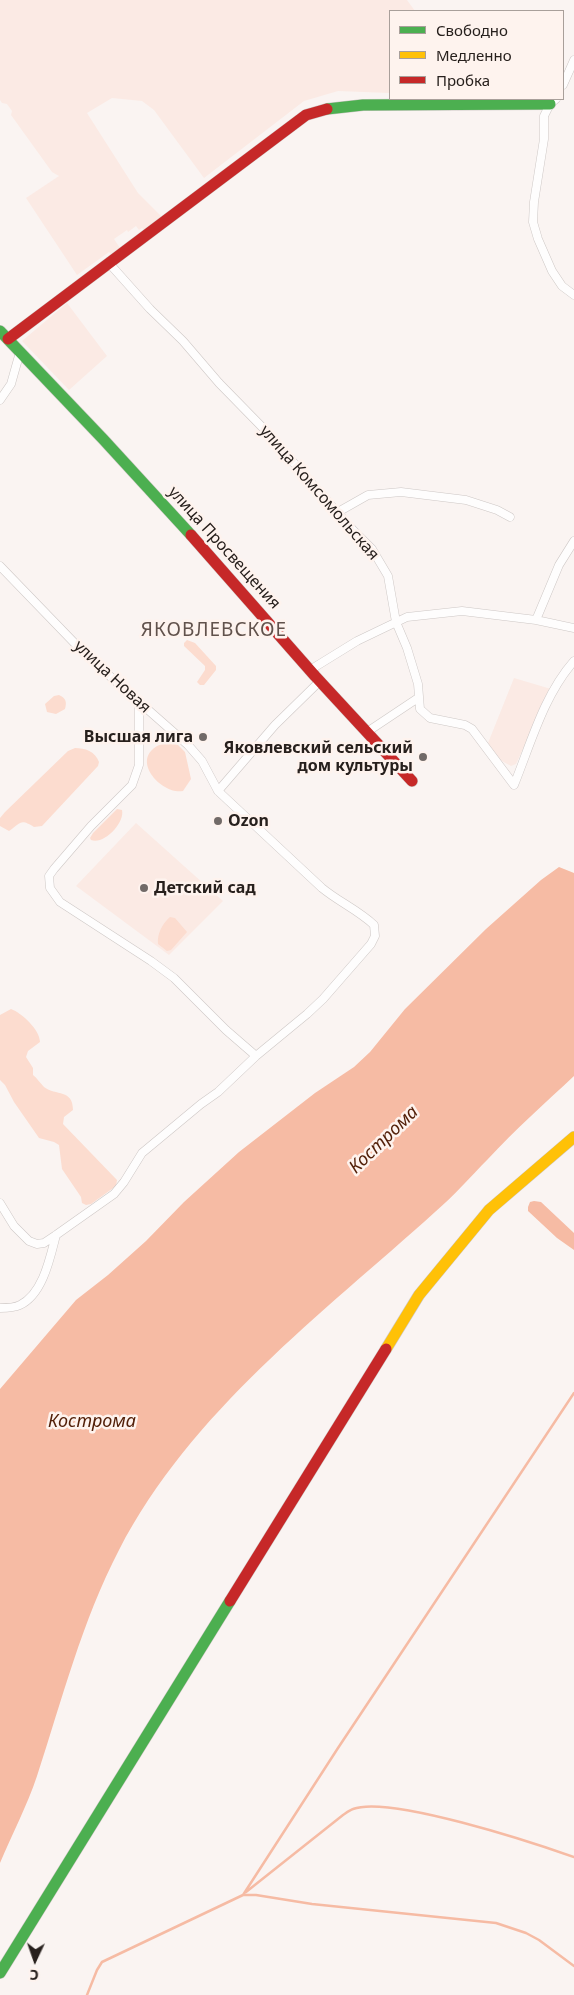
<!DOCTYPE html>
<html>
<head>
<meta charset="utf-8">
<style>
	body { margin:0 }
	#map { position:relative; width:574px; height:1995px; overflow:hidden; background:#faf4f2; font-family:"Noto Sans",sans-serif }
	canvas { display:block }
	.legend { position:absolute; left:389px; top:10px; width:175px; height:90px; box-sizing:border-box; background:#fef3ee; border:1px solid #a89f9a; margin:0; padding:6px 9px; list-style:none; font-size:15px; color:#27201d }
	.legend li { display:flex; align-items:center; gap:10px; height:25px }
	.legend b { width:25px; border:1px solid #a89f9a }
	.north { position:absolute; left:10px; top:1935px; width:50px; height:50px; -webkit-text-stroke:4px #fef3ee; paint-order:stroke; rotate:183deg; font-size:14px; font-weight:700; line-height:20px; text-align:center; color:#27201d }
	.north::after { content:''; display:block; margin:auto; width:18px; height:22px; background:#27201d; clip-path:polygon(50% 0,100% 100%,50% 72%,0 100%) }
</style>
</head>
<body>
<div id="map">
<canvas width="574" height="1995"></canvas>
<ul class="legend">
<li><b style="height:6px;background:#4caf50"></b>Свободно</li>
<li><b style="height:6px;background:#ffc107"></b>Медленно</li>
<li><b style="height:6px;background:#c62828"></b>Пробка</li>
</ul>
<div class="north">С</div>
</div>
<script>
const ctx = document.querySelector('canvas').getContext('2d');
ctx.lineJoin = 'round';
function fillPath(path, color) { ctx.fillStyle = color; ctx.fill(path, 'evenodd'); }
function trace(path, color, width, dash) { ctx.strokeStyle = color; ctx.lineWidth = width; ctx.lineCap = dash ? 'butt' : 'round'; ctx.setLineDash(dash || []); ctx.stroke(path); }
function drawText(font, color, halo, rows, align = 'center') {
  ctx.font = font + ' "Noto Sans",sans-serif'; ctx.lineWidth = 5; ctx.setLineDash([]); ctx.textBaseline = 'middle'; ctx.strokeStyle = halo; ctx.fillStyle = color; for (const [text, x, y, turn = 0] of rows) {
    ctx.save(); ctx.translate(x, y); ctx.rotate((+turn || 0) * Math.PI / 180); ctx.textAlign = isNaN(turn) ? turn : align; if (halo) ctx.strokeText(text, 0, 0); ctx.fillText(text, 0, 0); ctx.restore();
  }
}
const built = new Path2D(`
	M0,0h407l8,11h-25v82l-52,-2 -34,10 -100,77 -50,-68 -12,-9 -30,-3 -25,15 51,80 24,24 -18,13 -2,-2 -3,2 -3,-4 -8,6 -1,-2 -13,9 6,9 -9,6 -2,-2 -32,23 -51,-77 33,-22 -7,-4 -41,-57 1,-4 -5,-7 -5,-1 -2,-3z
	M67,303l40,53 -38,34 -47,-49z
	M514,678l37,11 -35,75 -5,2 -11,-6 -12,-17z
	M136,823l87,78 -54,54 -93,-69z`);
const green = new Path2D(`
	M187,640l8,3 21,23v4l-12,15h-4l-3,-3 8,-12v-4l-21,-20v-3z
	M59,695c7,3 8,7 6,14l-9,5 -9,-2 -2,-8 9,-8z
	M168,742l10,3 7,7 6,27 -8,12c-19,4 -49,-26 -30,-42 4,-4 10,-5 15,-7z
	M75,748c10,0 20,3 24,14l-1,4 -56,60 -8,1c-14,-9 -13,-4 -25,4l-9,-5v-8l5,-6 63,-61z
	M117,809l5,1c3,13 -18,35 -31,30l-1,-2 3,-5z
	M170,917l5,1 12,14 -16,18 -4,1 -9,-7c-1,-10 4,-20 12,-27z
	M11,1009c11,4 29,21 29,33l-12,9 -2,6 7,11v7c4,3 7,8 11,12 12,9 29,2 29,23l-9,7 -1,7 54,56 -1,6 -25,18 -5,1 -4,-2 -1,-6 -19,-28 -3,-24 -5,-3 -15,-4 -25,-36 -9,-17 -5,-5v-65z`);
const water = new Path2D(`
	M559,867l15,6v203c-29,27 -59,54 -86,83 -18,18 -34,37 -53,53 -114,103 -244,199 -316,338 -37,71 -57,150 -82,226 -10,30 -25,58 -37,87v-474l76,-89 32,-25 38,-34 38,-39 55,-50 76,-59 39,-26 16,-15 35,-43 81,-80 55,-49z
	M534,1201l7,1 33,31v17l-17,-12 -29,-27v-4l2,-5z`);
const stream = new Path2D(`
	M246,1892l97,-77c3,-2 7,-5 10,-6 36,-14 181,34 221,48
	M243,1895l95,-147 236,-355
	M87,1995l10,-25 5,-8 141,-67h13l56,9 184,19 30,10 13,7 35,26`);
const street = new Path2D(`
	M563,85l11,-25
	M556,99l-6,5 -6,12v23l-10,63 -1,20 5,17 14,32 10,15 12,9
	M108,262l42,47 33,32 36,42 45,46 88,100 20,20 16,27 8,46 11,26 11,36 2,25 10,9 35,7 7,4 42,56c17,-42 30,-90 60,-124
	M0,400l11,-16 9,-32
	M338,512l30,-17 33,-3 65,8 31,10 13,7
	M0,566l87,90 101,89 14,16 16,30
	M536,620l23,-55 15,-24
	M310,670l47,-29 50,-24 55,-6 74,9 38,8
	M139,703v62l-7,20 -41,41 -37,43 -5,7 1,12 10,14 91,59 23,17 52,52 30,26
	M367,732l51,-34
	M0,1203l14,23 15,15 8,3 7,-1 12,-8 58,-41 10,-12 18,-29 59,-49 17,-12 38,-36 51,-42 16,-15 48,-55 4,-8 -1,-11c-16,-15 -35,-23 -52,-37l-104,-97 57,-66 45,-44
	M0,1308c6,0 14,0 20,-3 23,-11 30,-47 36,-70`);
const fast = new Path2D(`
	M327,109l36,-4 187,-1
	M0,331l103,108 88,96
	M0,1973l230,-372`);
const slow = new Path2D(`
	M386,1349l33,-54 70,-85 85,-73`);
const jam = new Path2D(`
	M8,339l298,-224 21,-6
	M191,535l124,141 97,105
	M230,1601l156,-252`);
const markers = [
	[203,737,5,"#716a68"],
	[423,757,5,"#716a68"],
	[218,821,5,"#716a68"],
	[144,888,5,"#716a68"]
];
const streetNames = [
	["улица Комсомольская",319,493,49],
	["улица Просвещения",224,548,48],
	["улица Новая",112,677,43]
];
const poiNames = [
	["Высшая лига",193,737],
	["Яковлевский сельский",413,748],
	["дом культуры",413,766],
	["Ozon",228,821,"left"],
	["Детский сад",154,888,"left"]
];
const waterNames = [
	["Кострома",384,1140,-44],
	["Кострома",92,1422]
];
const quarterNames = [
	["ЯКОВЛЕВСКОЕ",214,631]
];
fillPath(built, '#fbeae4');
fillPath(green, '#fcdccf');
fillPath(water, '#f6bba4');
trace(stream, '#f6bba4', 2.5);
trace(street, '#cdc7c5', 9);
trace(fast, '#cdc7c5', 12);
trace(slow, '#cdc7c5', 12);
trace(jam, '#cdc7c5', 12);
trace(street, '#fefdfd', 8);
trace(fast, '#4caf50', 11);
trace(slow, '#ffc107', 11);
trace(jam, '#c62828', 11);
for (const [x, y, r, color] of markers) { const dot = new Path2D(); dot.arc(x, y, r, 0, 2 * Math.PI); ctx.fillStyle = color; ctx.fill(dot); trace(dot, '#fef3ee', 2); }
drawText('16px', '#27201d', '#fef3ee', streetNames);
drawText('bold 16px', '#27201d', '#fef3ee', poiNames, 'right');
drawText('italic 18px', '#532009', '#fef3ee', waterNames);
ctx.letterSpacing = '1px';
drawText('19px', '#61524c', '#fef3ee', quarterNames);
ctx.letterSpacing = '0px';
</script>
</body>
</html>
